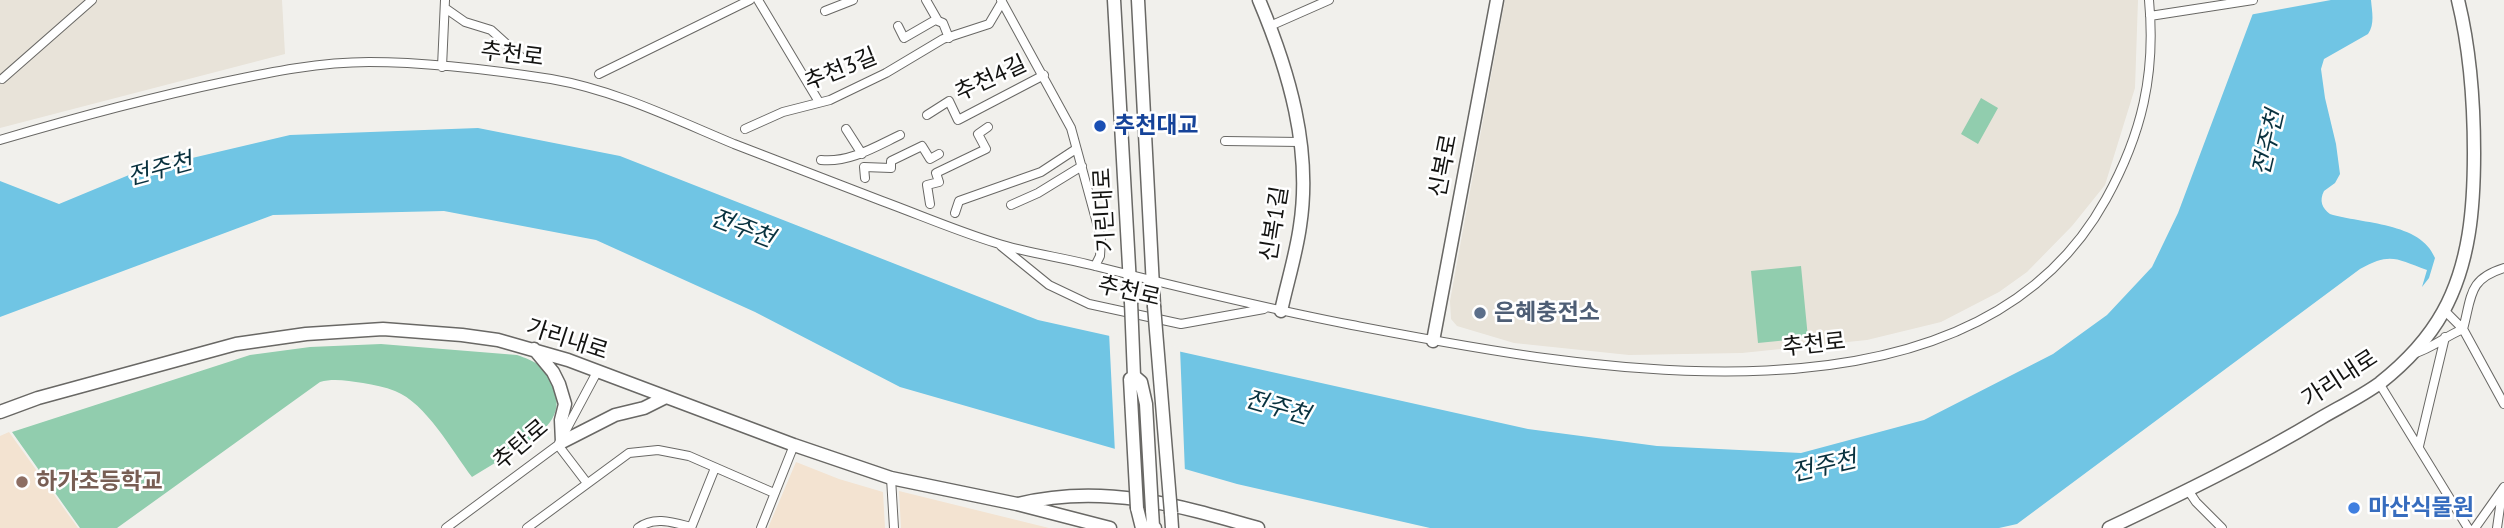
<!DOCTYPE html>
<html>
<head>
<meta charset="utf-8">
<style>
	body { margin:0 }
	canvas { display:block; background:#f1f0ec }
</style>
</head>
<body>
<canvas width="2504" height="528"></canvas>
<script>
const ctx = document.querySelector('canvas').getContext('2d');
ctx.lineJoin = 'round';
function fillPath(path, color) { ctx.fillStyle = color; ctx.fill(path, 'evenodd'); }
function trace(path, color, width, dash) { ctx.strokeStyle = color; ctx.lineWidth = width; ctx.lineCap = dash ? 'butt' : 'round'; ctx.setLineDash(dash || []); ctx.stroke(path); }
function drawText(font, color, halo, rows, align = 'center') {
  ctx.font = font + ' "PT Sans","Noto Sans KR",sans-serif'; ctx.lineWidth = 5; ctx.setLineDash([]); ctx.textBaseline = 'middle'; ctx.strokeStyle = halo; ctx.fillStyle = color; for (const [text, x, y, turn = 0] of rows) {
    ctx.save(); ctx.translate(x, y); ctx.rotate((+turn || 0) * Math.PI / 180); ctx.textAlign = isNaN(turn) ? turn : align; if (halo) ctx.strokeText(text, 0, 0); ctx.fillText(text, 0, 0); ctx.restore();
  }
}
const built = new Path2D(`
	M0,0h282l3,54 -285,74z
	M1505,0h633l-3,88 -30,97 -33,41 -45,46 -28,20 -58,30 -74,18 -125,13 -113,2 -115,-12 -57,-17 -6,-7 -1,-18z`);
const education = new Path2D(`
	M9,432l69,96h-78v-92z
	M796,462l43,17 44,13 2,36h-117z
	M899,491l150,37h-148z`);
const green = new Path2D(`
	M1981,98l17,10 -20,36 -17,-10z
	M1801,266l7,72 -50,5 -7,-72z
	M381,344l136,11c17,6 29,11 36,29 13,34 -10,47 -35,64 -15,10 -31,20 -46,29 -20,-26 -46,-74 -77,-86 -10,-4 -21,-6 -32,-8 -15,-2 -29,-5 -43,-1l-203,146h-37l-68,-96 238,-77 60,-8z`);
const water = new Path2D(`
	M2258,0h113c1,12 4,24 -3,34l-44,25 -3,10 4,29 11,46 4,30 -5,9 -11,8c-5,10 -2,17 6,23 32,10 91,8 105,44l-6,20 -7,9 5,-17c-31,-11 -36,-18 -67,-1l-343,255 -18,4h-569l-193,-44 -337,-97 -145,-75 -159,-72 -152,-29 -171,4 -273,102v-136l59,23 82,-34 149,-35 188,-7 142,28 418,164 490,109 129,17 144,7 123,-33 129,-66 54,-39 45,-48 26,-54z`);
const pier = new Path2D(`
	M2254,0h77l-82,15z
	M1109,332l71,16 5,125 -70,-20z`);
const street = new Path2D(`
	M758,0l61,102
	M926,0l12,21 5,2 6,15
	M1001,0l70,128 30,110 -1,18 -5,10
	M445,8l20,14 26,8 31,28
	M825,11l28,-11
	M2150,16l103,-16
	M898,26l6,12 33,-19
	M1270,26l59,-26
	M442,67l3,-67
	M599,74l151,-74
	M2,79l90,-79
	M927,115l22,-14 9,19 86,-45
	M745,129l38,-17 47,-12 56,-27 57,-34 46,-15 13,-22
	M846,129l16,25
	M0,140c74,-22 148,-42 224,-58 47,-10 96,-20 145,-20 58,0 124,8 182,17 64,11 123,40 183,65 49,19 99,38 148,57 38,14 75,30 114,42 31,10 64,14 95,22 87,22 173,43 261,60 225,43 618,121 754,-126 36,-65 50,-125 43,-199
	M1225,141l75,1
	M821,160c28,3 54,-13 79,-25
	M865,178l-1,-11 27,1v-7l31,-15 8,13 9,-5
	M930,204l-3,-19 12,-3 -3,-9 50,-24 -8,-15 10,-7
	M1011,205l27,-12 44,-27
	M955,213l4,-12 82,-29 35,-23
	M1001,246l48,39 40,19 92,20 83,-15
	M2444,310l19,19 41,75
	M2413,354c20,-6 31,-17 50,-25 9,-33 5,-50 41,-61
	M2379,383l89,145
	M558,445l29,38
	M2419,446l26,-109
	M891,478l3,50
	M2188,490l8,12 26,26
	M446,528l112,-83 39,-73
	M527,528l102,-75 29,-3 31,6 85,37
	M638,528c16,-12 34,-6 53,-1
	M691,528l24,-60
	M761,528l33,-83
	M2475,528l29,-41
	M2497,528l5,-35`);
const secondary = new Path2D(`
	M1114,0l17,302
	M1138,0l16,306
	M1259,0c30,71 53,149 41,226 -4,29 -13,57 -19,85
	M1433,341l64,-341
	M534,349l19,23 6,12 6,20 -4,16 1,22 53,-27 29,-7 22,-11
	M0,412l38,-14 198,-54 70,-10 77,-5 79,6 36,5 70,20 226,85 97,33 126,26 93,24
	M1018,504c84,-21 160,1 240,24
	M1137,508l5,20
	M1152,510l1,16 2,2
	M1171,513l1,15
	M2109,528c72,-34 144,-69 212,-110 19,-11 41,-22 59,-35 24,-19 48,-44 63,-71 27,-49 31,-105 31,-159 0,-51 -4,-104 -16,-153`);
const secondaryBridge = new Path2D(`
	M1131,302l3,74 -4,3 7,129
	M1154,306l17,207
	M1134,376l7,6 5,22 6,106`);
const markers = [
	[1100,126,7,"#1a4fb4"],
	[1480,313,7,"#5c6f8a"],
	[22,482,7,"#8d6e63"],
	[2354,508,7,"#3f7fe0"]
];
const streetNames = [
	["추천로",512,55,7],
	["추천3길",841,70,-22],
	["추천4길",991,79,-25],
	["신복로",1444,166,-79],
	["기린대로",1105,210,-93],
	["신복1길",1275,224,-81],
	["추천로",1129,292,13],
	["가리내로",567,340,18],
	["추천로",1814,345,-6],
	["가리내로",2340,379,-33],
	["추탄로",521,445,-40]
];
const transitNames = [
	["추천대교",1114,126]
];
const serviceNames = [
	["은혜충전소",1494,313]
];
const educationNames = [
	["하가초등학교",36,482]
];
const shopNames = [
	["마산식물원",2368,508]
];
const waterNames = [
	["전주천",2269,143,-77],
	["전주천",160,170,-15],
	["전주천",742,229,21],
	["전주천",1277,408,16],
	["전주천",1824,467,-13]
];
fillPath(built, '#e8e3d9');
fillPath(education, '#f3e3d1');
fillPath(green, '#91cdae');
fillPath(water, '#70c5e4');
fillPath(pier, '#f1f0ec');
trace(street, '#696865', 10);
trace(secondary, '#696865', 15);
trace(street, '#fff', 8);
trace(secondary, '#fff', 12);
trace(secondaryBridge, '#696865', 15, []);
trace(secondaryBridge, '#fff', 12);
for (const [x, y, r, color] of markers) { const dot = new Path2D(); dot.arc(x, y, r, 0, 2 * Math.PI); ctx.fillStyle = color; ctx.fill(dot); trace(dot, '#fff', 2.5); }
drawText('23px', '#131311', '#fff', streetNames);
drawText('bold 23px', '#164399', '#fff', transitNames, 'left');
drawText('bold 23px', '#4e5e75', '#fff', serviceNames, 'left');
drawText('bold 23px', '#785e54', '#fff', educationNames, 'left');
drawText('bold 23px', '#366cbe', '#fff', shopNames, 'left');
drawText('italic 24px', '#09323f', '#fff', waterNames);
</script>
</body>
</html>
